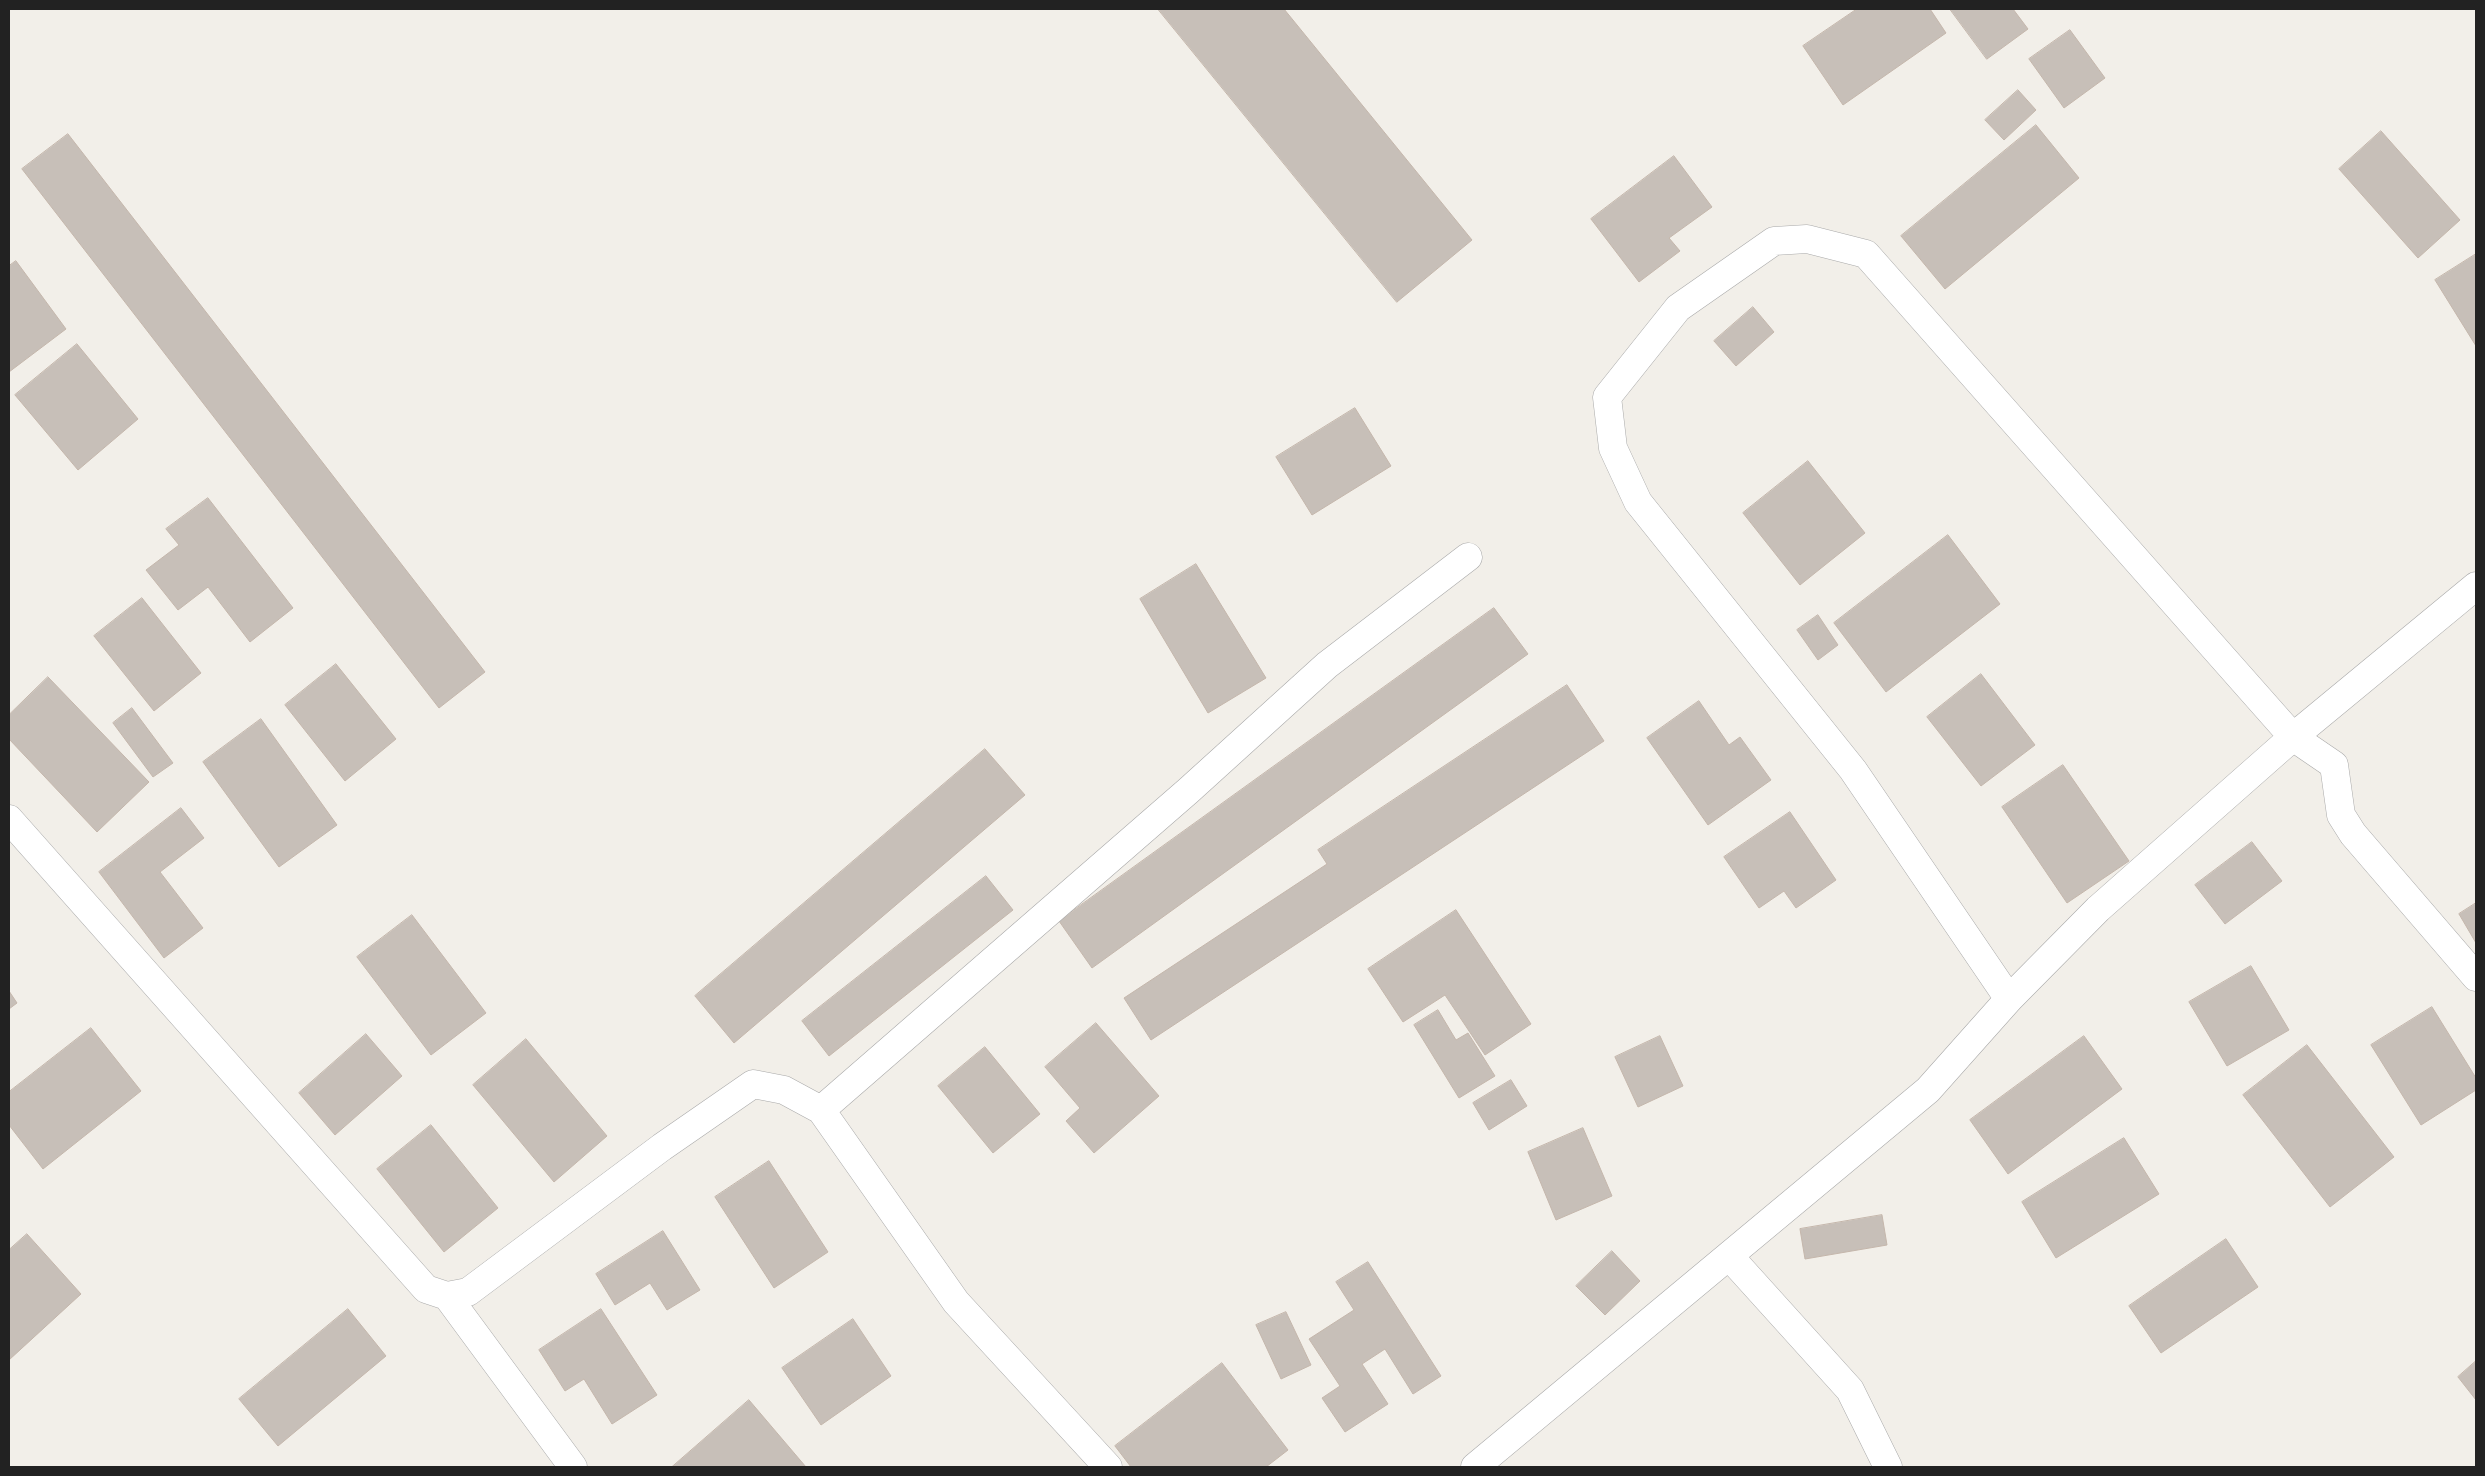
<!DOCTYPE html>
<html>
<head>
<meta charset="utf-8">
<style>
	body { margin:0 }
	#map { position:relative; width:2485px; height:1476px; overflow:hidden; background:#f2efe9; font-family:Barlow,sans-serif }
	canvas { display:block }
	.frame { position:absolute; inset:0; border:10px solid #222; pointer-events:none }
</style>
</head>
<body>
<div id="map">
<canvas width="2485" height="1476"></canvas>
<div class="frame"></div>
</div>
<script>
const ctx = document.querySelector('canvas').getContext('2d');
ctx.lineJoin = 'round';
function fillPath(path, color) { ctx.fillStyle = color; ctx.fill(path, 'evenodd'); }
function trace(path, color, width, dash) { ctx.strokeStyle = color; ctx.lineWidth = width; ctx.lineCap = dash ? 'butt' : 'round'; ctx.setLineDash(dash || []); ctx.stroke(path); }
const building = new Path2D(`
	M1158,9h126l188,231 -75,62z
	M1857,9h73l16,24 -103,72 -40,-59z
	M1950,9h63l15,20 -41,30z
	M2070,30l35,48 -41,30 -35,-49z
	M2018,90l18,20 -32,30 -19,-20z
	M2036,125l43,53 -134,111 -44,-53z
	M2381,131l79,89 -42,38 -79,-89z
	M68,134l417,538 -46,36 -417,-539z
	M1674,156l38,51 -43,31 11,13 -41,31 -48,-63z
	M2476,254v92l-41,-66z
	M16,261l50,68 -57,43v-106z
	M1753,307l21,25 -38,34 -22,-25z
	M77,344l61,75 -60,51 -63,-75z
	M1355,408l36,58 -79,49 -36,-58z
	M1808,461l57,72 -65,52 -57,-72z
	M208,498l85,110 -43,34 -42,-55 -30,23 -32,-40 33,-25 -13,-16z
	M1948,535l52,69 -114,88 -52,-69z
	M1196,564l70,114 -58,35 -68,-114z
	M142,598l59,75 -47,38 -60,-75z
	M1494,608l34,46 -436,314 -33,-47z
	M1818,615l20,30 -20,15 -21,-30z
	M336,664l60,75 -51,42 -60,-76z
	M1981,674l54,71 -54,41 -54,-69z
	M48,677l101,105 -52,50 -88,-93v-24z
	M1567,685l37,56 -453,299 -27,-42 203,-134 -9,-14z
	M1699,701l30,44 11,-8 31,43 -63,45 -61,-87z
	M132,708l41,55 -20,14 -40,-54z
	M261,719l76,106 -58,42 -76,-105z
	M985,749l40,46 -291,248 -39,-47z
	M2063,765l66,96 -62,42 -65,-96z
	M181,808l23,30 -44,34 43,56 -39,30 -65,-86z
	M1790,812l46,68 -40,28 -12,-17 -25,17 -35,-51z
	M2252,842l30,39 -57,43 -30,-39z
	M986,876l27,34 -184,146 -27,-35z
	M2476,903v40l-17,-29z
	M1456,910l75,114 -46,31 -40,-60 -42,27 -35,-53z
	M412,915l74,98 -55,42 -74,-98z
	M2251,966l38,64 -62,36 -38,-64z
	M9,991l8,12 -8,6z
	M2432,1007l44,71v12l-55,35 -50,-80z
	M1438,1010l18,30 12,-7 27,43 -36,22 -45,-73z
	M1096,1023l63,73 -65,57 -28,-32 14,-13 -35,-41z
	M91,1028l50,63 -98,78 -34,-44v-33z
	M366,1034l36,42 -67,59 -36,-42z
	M1660,1036l23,50 -45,21 -23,-50z
	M2084,1036l38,53 -114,85 -38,-54z
	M526,1039l81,97 -53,46 -81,-97z
	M2307,1045l87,112 -64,50 -87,-112z
	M985,1047l55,67 -47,39 -55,-67z
	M1511,1080l16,26 -38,24 -16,-27z
	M431,1125l67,83 -54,44 -67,-83z
	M1583,1128l29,68 -56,24 -28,-68z
	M2124,1138l35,56 -103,64 -34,-56z
	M769,1161l59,91 -54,36 -59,-91z
	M1882,1215l5,30 -82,14 -5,-30z
	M663,1231l37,59 -33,20 -17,-27 -35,22 -19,-31z
	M27,1234l54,60 -72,66v-110z
	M2226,1239l32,48 -97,66 -32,-47z
	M1612,1251l28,30 -35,34 -29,-29z
	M1368,1262l73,114 -28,18 -28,-45 -23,15 26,40 -43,28 -23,-34 18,-12 -31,-47 45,-29 -18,-28z
	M348,1309l38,47 -108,90 -39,-47z
	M601,1309l56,86 -45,29 -28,-45 -19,12 -26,-41z
	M1286,1312l25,53 -30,14 -25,-54z
	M853,1319l38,57 -70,49 -39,-57z
	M2476,1361v39l-18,-23z
	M1222,1363l66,87 -22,17h-135l-16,-21z
	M749,1400l57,67h-134z`);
const minor = new Path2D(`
	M9,819l417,470 21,7 21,-4 194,-145 91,-63 31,6 37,20 367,-319 139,-126 141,-108
	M2009,999l-156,-229 -215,-268 -25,-54 -6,-51 71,-89 96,-67 33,-2 59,15 427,483 41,28 7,50 12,19 123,143
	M821,1110l135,192 152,165
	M1729,1256l121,134 38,77
	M447,1296l126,171
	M1475,1467l453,-377 81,-91 89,-90 195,-172 183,-151`);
fillPath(building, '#c7bfb8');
trace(building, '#c4b6ab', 1);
trace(minor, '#a9a9a9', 29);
trace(minor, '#fff', 28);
</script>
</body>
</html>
